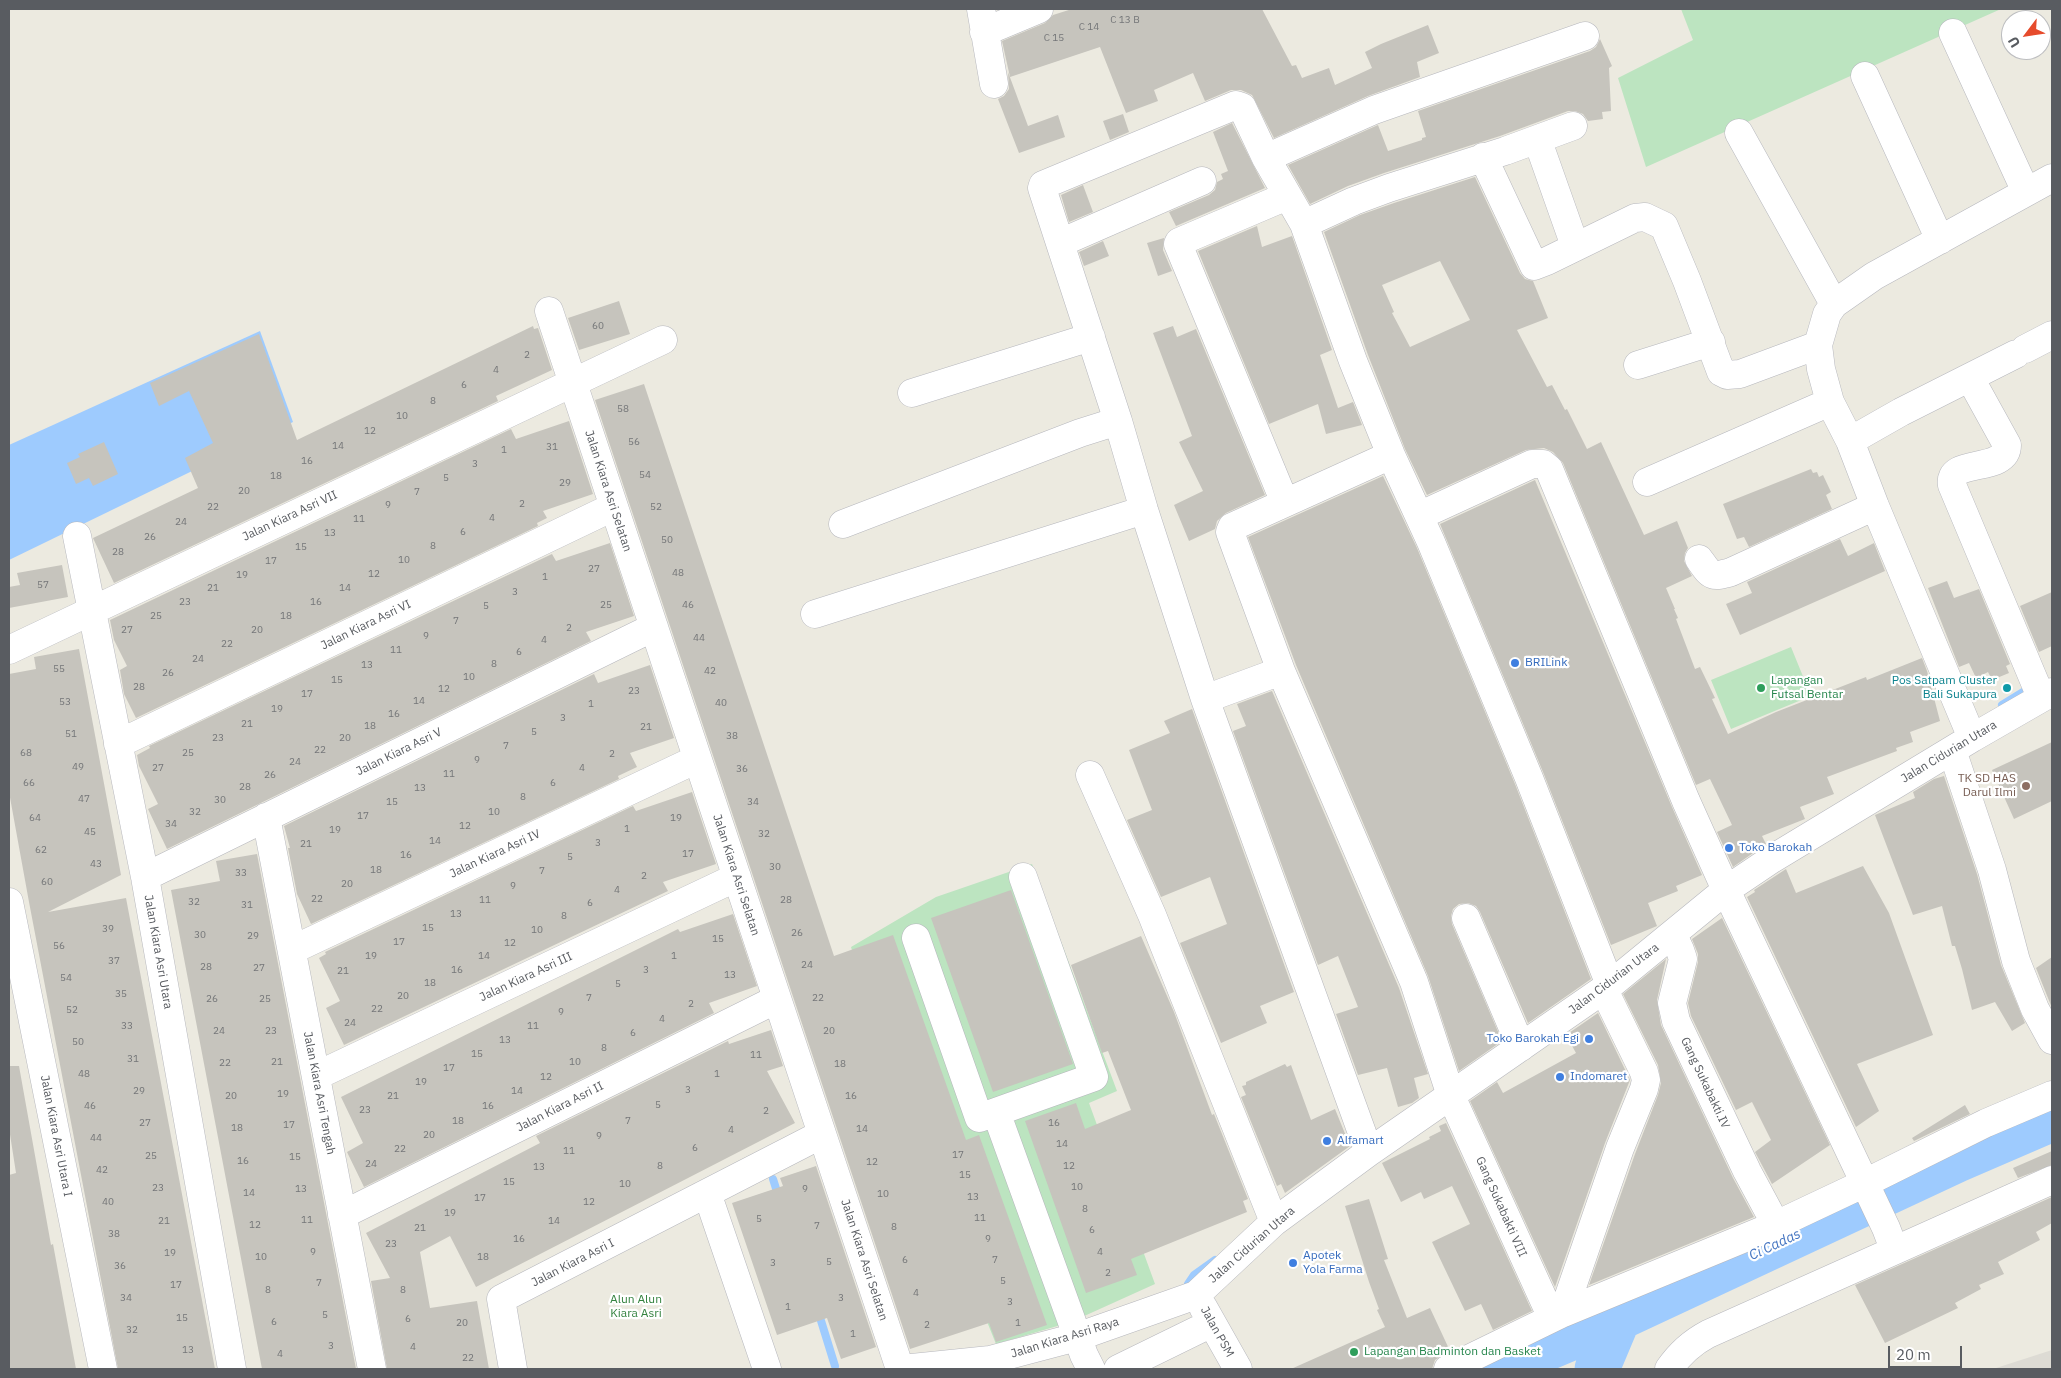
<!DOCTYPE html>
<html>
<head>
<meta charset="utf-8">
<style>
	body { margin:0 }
	#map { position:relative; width:2061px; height:1378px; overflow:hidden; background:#eceae0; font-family:"IBM Plex Sans",sans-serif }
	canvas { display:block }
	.frame { position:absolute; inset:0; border:10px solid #595c61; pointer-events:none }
	.north { position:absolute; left:2001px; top:10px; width:50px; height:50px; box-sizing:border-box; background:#fff; border:1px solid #bdbec0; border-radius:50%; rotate:239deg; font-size:14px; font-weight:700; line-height:20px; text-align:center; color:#595c61 }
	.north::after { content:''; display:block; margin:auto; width:18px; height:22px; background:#e64b2c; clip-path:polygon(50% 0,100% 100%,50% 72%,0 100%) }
	.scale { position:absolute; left:1888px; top:1346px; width:74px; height:22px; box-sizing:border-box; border:2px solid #595c61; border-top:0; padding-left:6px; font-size:15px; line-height:18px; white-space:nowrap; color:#595c61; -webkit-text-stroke:4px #fff; paint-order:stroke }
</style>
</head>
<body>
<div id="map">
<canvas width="2061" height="1378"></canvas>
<div class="frame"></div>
<div class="north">U</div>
<div class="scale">20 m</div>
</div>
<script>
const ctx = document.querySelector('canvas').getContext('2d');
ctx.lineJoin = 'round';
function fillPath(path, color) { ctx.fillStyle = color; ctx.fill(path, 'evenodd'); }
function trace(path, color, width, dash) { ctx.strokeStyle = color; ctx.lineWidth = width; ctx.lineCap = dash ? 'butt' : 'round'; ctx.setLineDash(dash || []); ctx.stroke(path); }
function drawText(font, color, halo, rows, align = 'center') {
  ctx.font = font + ' "IBM Plex Sans",sans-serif'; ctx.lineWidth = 4.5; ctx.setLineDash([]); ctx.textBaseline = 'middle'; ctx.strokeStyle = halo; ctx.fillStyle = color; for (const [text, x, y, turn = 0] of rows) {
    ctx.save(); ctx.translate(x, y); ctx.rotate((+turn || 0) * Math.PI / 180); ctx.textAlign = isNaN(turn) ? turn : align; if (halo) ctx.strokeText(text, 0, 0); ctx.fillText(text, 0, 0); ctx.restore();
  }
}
const industrial = new Path2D(`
	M2052,1350v19h-59z`);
const green = new Path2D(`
	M1681,9h320l-355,158 -28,-89 75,-38z
	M1791,647l20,49 -80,33 -20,-49z
	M1032,864l85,227 -28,12 66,181 -84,38 -75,22 -97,-241 -48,-156 85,-50z`);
const water = new Path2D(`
	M260,331l33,91 -284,138v-115z`);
const stream = new Path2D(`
	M2002,705l26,-16
	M773,1179l6,19
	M1188,1284l6,-9 21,-15
	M818,1311l17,55`);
const river = new Path2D(`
	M1498,1369l125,-53 334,-156 95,-41
	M1597,1369l21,-50`);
const building = new Path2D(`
	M1072,9h190l30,57 4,-1 6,13 27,-10 6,17 37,-17 -7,-16 16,-8 47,-19 11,28 -22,9 3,15 -52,19 -94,42 -22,-43 -11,-5h-10l-26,11 -12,-28 -39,17 4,11 -32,12 -26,-66 -90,30 -8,-36 43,-18 8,-8z
	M1600,39l12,27 -3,2 2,43 -9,1 1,7 -15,2 -5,-7 -8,-3h-7l-68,25 -116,37 -36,13 -38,18 -22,-39 90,-40 10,26 34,-11v-2l4,-1 -8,-26 172,-60 6,-4z
	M1008,72l20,54 30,-11 7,22 -46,16 -21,-54 6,-3 5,-7z
	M1123,114l6,18 -19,8 -7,-19z
	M1232,123l33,65 -89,38 -7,-14 40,-17 6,-5 2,-8 6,-3 -2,-5 7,-3 -15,-39z
	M1475,177l45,96 5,6 8,2 15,37 -31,12 30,57 5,-2 13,25 2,-1 20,40 14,-7 43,93 33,-14 11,27 -3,5 -1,8 8,15 -26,12 9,21h-1l4,9 -2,1 19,50 5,-2 15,31 -3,1 16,35 48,-22 90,-35 1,3 55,-22 5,13 13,50 -30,11 3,10 -17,6 1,3 -70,26 7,17 -34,13 5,12 -43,17 4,8 -33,23 -16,-35 15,-7 -22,-46 -14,6 -133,-322 -10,-11 -9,-4 -18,2 -99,45 -22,-46 -37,-94 -44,-123 36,-17 34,-12zM1440,261l30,59 -60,27 -18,-34 2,-1 -12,-27z
	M1083,185l10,27 -24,10 -8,-27z
	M1257,226l5,21 30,-11 40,114 -12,5 18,53 15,-6 9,23 -36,9 -8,-30 -49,20 -71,-173z
	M1164,238l-1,12 9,21 -14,5 -11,-33z
	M1103,241l6,15 -25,10 -5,-14z
	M619,301l11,33 -51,16 -11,-32z
	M533,326l1,3 4,-1 14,42 -56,26 2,5 -384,182 -21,-45 105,-50 -13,-30 28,-15 -24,-52 -30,15 -9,-23 109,-49 38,106z
	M1173,326l4,11 19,-8 69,166 -39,18 -9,8 -2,8 -26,12 -15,-36 29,-14 -24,-49 13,-6 -39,-103z
	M644,384l190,572 59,-21 73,205 13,-5 68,190 -51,17 -7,-19 -79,26 -315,-949z
	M569,421l24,73 -50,17 4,7 -10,5 1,3 -402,192 -12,-24 -4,-24 7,-4 -13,-26 -4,-20 401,-191 5,10z
	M104,442l14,32 -25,12 -4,-8 -13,6 -9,-21 13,-6 -2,-3z
	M1811,469l2,4 4,-1 2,5 4,-2 8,17 -5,3 6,14 -83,38 -5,-10 -7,2 -14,-35z
	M1383,476l34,72 98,236 76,195 -63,44 -48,-111 -4,-6 -8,-3 -9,1 -6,5 -2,7 1,8 50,117 -43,30 -31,-95 -132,-311 -48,-128z
	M1535,480l137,327 30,68 -26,11 2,5 -30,12 9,23 -46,19 -68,-173 -103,-248z
	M1840,539l8,17 26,-13 11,28 -145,64 -14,-31 26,-11 -5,-11z
	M610,543l24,73 -48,16 5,9 -424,208 -19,-40 10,-5 -19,-38 -2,-11 13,-7 -1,-2 403,-192 4,7z
	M62,565l6,32 -59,11v-21l11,-2 -3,-12z
	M1947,581l7,17 25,-9 31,75 -4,2 3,7 -17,7 -4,-8 -12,6 -7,-15 -10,4 -31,-79z
	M2052,592v54l-13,6 -19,-46z
	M79,649l42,226 -73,37 78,-14 89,471h-97l-89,-467 -20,-110v-118l27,-5 -2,-12z
	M650,665l24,73 -44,15 7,14 -19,9 1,3 -308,145 -14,-30 -9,-46h2l-6,-22 310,-152 4,9z
	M1272,691l127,297 29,86 -14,4 5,20 -7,5 -14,4 -11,-39 -29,7 -22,-61 22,-7 -20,-51 -20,9 -85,-234 13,-5 -9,-22z
	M1192,709l102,283 -34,14 7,17 -46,20 -41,-100 47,-19 -17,-47 -49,20 -34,-77 25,-10 -23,-60 41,-17 -6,-12z
	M2052,742v59l-38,18 -22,-49z
	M1944,776l33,98 24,91 24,58 -13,8 -17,-29 -23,8 -10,-41 -7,-23h-3l-10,-40 -29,9 -38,-100 40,-17 -2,-6 21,-13z
	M692,792l24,72 -53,18 5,9 -324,154 -18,-37 14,-7 -21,-43 7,-4 -1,-2 308,-146 3,5z
	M257,854l99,515h-94l-91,-479 49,-9 -4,-20z
	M1863,866l26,47 44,122 -76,29 22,47 -23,16 -109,-230 8,-5 -1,-2 32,-21 10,24z
	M1011,890l62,174 -80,28 -62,-174z
	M733,914l24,72 -48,17 5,10 -350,174 -17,-35 16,-9 -22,-46 337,-168 2,3z
	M1722,918l108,227 -58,39 -17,-32 16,-12 -19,-38 -16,8 -45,-94 -3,-13 10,-41v-8l-6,-15z
	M1141,936l33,76 38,103 2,-1 34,85 -5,2 4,11 -116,47 6,16 -51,18 -61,-172 51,-18 9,26 46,-19 -23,-59 -6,2 -31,-88z
	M2052,957v51l-16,-40z
	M1666,959l-9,41 4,25 72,153 21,39 -165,68 46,-131 23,-59 3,-12 -3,-18 -35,-71z
	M1598,1013l32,67 -25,63 -50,144 -85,-186 27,-19 6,11 73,-40 -10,-18z
	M771,1030l12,36 -16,5 28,52 -319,164 -26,-51 -30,16 10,56 47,-7 12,68h-102l-16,-88 19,-3 -24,-45 174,-90 -4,-7 192,-95 1,3z
	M1285,1064l2,3 4,-2 20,55 24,-11 15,37 -65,47 -4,-9 -4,2 -36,-89 5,-2 -4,-9 4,-1v-3z
	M9,1066h10l32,179 2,-1 23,125h-67v-194l7,-2 -7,-45z
	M1965,1105l5,9 -56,27 -2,-3z
	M1446,1123l86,188 -39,19 -12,-26 -16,7 -33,-69 38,-18 -18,-38 -28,13 -3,-7 -20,10 -19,-39 48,-24 -1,-2 12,-6 -2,-5z
	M2052,1151v14l-34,13 -5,-10z
	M816,1166l60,181 -35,12 -14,-41 -50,17 -45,-132 51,-17 -3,-8z
	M2052,1197v26l-16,9 4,8 -42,22 6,12 -25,11 2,4 -26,14 3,5 -73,35 -30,-58z
	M1369,1199l19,60 -4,1 23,58 23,-10 20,43 -15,9 -3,9h-141l94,-42 -8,-17 2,-1 -10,-27 -24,-76z`);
const minor = new Path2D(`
	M981,9l13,75
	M984,32l55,-23
	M1953,33l73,159
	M1865,76l75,164
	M1739,133l95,171
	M1540,147l35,99
	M1483,157l51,109 13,-5 88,-43 10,-1 19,9 23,55 34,91 6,3 13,-1 78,-29
	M1266,158l108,-48 211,-74
	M1304,224l50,-23 35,-13 116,-37 68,-25
	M1060,243l142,-62
	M549,311l351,1058
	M2025,349l27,-14
	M1638,365l73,-23
	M1970,378l37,67c0,29 -60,12 -55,40l89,212
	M912,393l179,-56
	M1850,441l51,-29 115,-58
	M1647,482l183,-80
	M1285,503l-107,-259 1,-2 108,-46
	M1419,516l113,-52h11l6,5 137,332 40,89 160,338 8,21
	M843,524l237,-91 38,-12
	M77,536l68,341 87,492
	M1699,559c12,17 12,19 32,13l144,-66
	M815,614l329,-104
	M9,650l654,-310
	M1281,671l133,311 37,114 101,222
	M1205,699l76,-28 -51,-139 2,-5 159,-72
	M1972,738l-97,-232 -25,-65 -20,-39 -9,-33 -3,-24 9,-31 7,-10 40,-28 178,-98
	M118,744l495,-237
	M1952,750l40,120 24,91 19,48 17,31
	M1090,775l62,140 122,307
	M266,817l106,552
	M145,877l509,-250
	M1023,877l71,200 -98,35 88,243 7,14
	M9,902l94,467
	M1466,918l55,129
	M1673,935l7,15 3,9 -11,44 4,18 71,150 29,54
	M916,938l63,180 17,-6
	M292,950l405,-191
	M316,1076l421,-199
	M1369,1152l-164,-453 -61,-189 -26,-89 -76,-233 1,-3 193,-80 6,2 24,51 38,66 49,137 38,94 40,87 98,236 81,207
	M707,1193l60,176
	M342,1215l435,-216
	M1203,1307l35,62
	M1563,1313l57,-165 24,-59 2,-9 -2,-8 -40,-82
	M513,1369l-12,-70 321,-165
	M902,1369l88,-9 15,-4 72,-19 119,-42 78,-73 95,-70 241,-167 116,-95 46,-31 200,-121 80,-46
	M1118,1369l94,-46
	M1448,1369l115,-56 213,-88 89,-42 121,-60 66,-28
	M1669,1369c11,-16 22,-26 39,-35l344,-154`);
const markers = [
	[1515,663,5,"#3f7fe0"],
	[1761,688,5,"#2e9e5b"],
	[2007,688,5,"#0f9aa8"],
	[2026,786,5,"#8d6e63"],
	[1729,848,5,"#3f7fe0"],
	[1589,1039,5,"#3f7fe0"],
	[1560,1077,5,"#3f7fe0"],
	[1327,1141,5,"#3f7fe0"],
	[1293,1263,5,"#3f7fe0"],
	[1354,1352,5,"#2e9e5b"]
];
const numberNames = [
	["C 13 B",1125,20],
	["C 14",1089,27],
	["C 15",1054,38],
	["60",598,326],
	["2",527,355],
	["4",496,370],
	["6",464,385],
	["8",433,401],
	["58",623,409],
	["10",402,416],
	["12",370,431],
	["56",634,442],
	["14",338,446],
	["31",552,447],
	["1",504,450],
	["16",307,461],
	["3",475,464],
	["54",645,475],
	["18",276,476],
	["5",446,478],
	["29",565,483],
	["20",244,491],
	["7",417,492],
	["2",522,504],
	["9",388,505],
	["22",213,507],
	["52",656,507],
	["4",492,518],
	["11",359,519],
	["24",181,522],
	["6",463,532],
	["13",330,533],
	["26",150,537],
	["50",667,540],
	["8",433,546],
	["15",301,547],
	["28",118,552],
	["10",404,560],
	["17",271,561],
	["27",594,569],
	["48",678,573],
	["12",374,574],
	["19",242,575],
	["1",545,577],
	["57",43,585],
	["21",213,588],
	["14",345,588],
	["3",515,592],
	["23",185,602],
	["16",316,602],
	["25",606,605],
	["46",688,605],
	["5",486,606],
	["25",156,616],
	["18",286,616],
	["7",456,621],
	["2",569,628],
	["27",127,630],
	["20",257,630],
	["9",426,636],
	["44",699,638],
	["4",544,640],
	["22",227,644],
	["11",396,650],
	["6",519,652],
	["24",198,659],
	["8",494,664],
	["13",367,665],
	["55",59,669],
	["42",710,671],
	["26",168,673],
	["10",469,677],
	["15",337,680],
	["28",139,687],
	["12",444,689],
	["23",634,691],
	["17",307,694],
	["14",419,701],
	["53",65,702],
	["40",721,703],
	["1",591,704],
	["19",277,709],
	["16",394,714],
	["3",563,718],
	["21",247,724],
	["18",370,726],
	["21",646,727],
	["5",534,732],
	["51",71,734],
	["38",732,736],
	["23",218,738],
	["20",345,738],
	["7",506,746],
	["22",320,750],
	["68",26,753],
	["25",188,753],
	["2",612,754],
	["9",477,760],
	["24",295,762],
	["49",78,767],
	["27",158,768],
	["4",582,768],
	["36",742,769],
	["11",449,774],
	["26",270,775],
	["66",29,783],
	["6",553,783],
	["28",245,787],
	["13",420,788],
	["8",523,797],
	["47",84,799],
	["30",220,800],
	["15",392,802],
	["34",753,802],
	["32",195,812],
	["10",494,812],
	["17",363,816],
	["64",35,818],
	["19",676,818],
	["34",171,824],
	["12",465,826],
	["1",627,829],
	["19",335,830],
	["45",90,832],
	["32",764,834],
	["14",435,841],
	["3",598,843],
	["21",306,844],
	["62",41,850],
	["17",688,854],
	["16",406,855],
	["5",570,857],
	["43",96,864],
	["30",775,867],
	["18",376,870],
	["7",542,871],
	["33",241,873],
	["2",644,876],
	["60",47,882],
	["20",347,884],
	["9",513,886],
	["4",617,890],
	["22",317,899],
	["11",485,900],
	["28",786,900],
	["32",194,902],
	["6",590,903],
	["31",247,905],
	["13",456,914],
	["8",564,916],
	["15",428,928],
	["39",108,929],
	["10",537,930],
	["26",797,933],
	["30",200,935],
	["29",253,936],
	["15",718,939],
	["17",399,942],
	["12",510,943],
	["56",59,946],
	["19",371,956],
	["14",484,956],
	["1",674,956],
	["37",114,961],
	["24",807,965],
	["28",206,967],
	["27",259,968],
	["16",457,970],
	["3",646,970],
	["21",343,971],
	["13",730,975],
	["54",66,978],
	["18",430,983],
	["5",618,984],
	["35",121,994],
	["20",403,996],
	["7",589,998],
	["22",818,998],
	["26",212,999],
	["25",265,999],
	["2",691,1004],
	["22",377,1009],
	["52",72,1010],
	["9",561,1012],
	["4",662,1019],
	["24",350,1023],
	["33",127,1026],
	["11",533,1026],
	["24",219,1031],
	["23",271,1031],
	["20",829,1031],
	["6",633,1033],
	["13",505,1040],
	["50",78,1042],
	["8",604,1048],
	["15",477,1054],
	["11",756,1055],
	["31",133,1059],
	["21",277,1062],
	["10",575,1062],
	["22",225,1063],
	["18",840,1064],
	["17",449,1068],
	["48",84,1074],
	["1",717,1074],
	["12",546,1077],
	["19",421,1082],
	["3",688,1090],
	["29",139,1091],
	["14",517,1091],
	["19",283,1094],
	["20",231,1096],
	["21",393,1096],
	["16",851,1096],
	["5",658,1105],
	["46",90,1106],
	["16",488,1106],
	["23",365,1110],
	["2",766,1111],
	["18",458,1121],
	["7",628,1121],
	["27",145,1123],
	["16",1054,1123],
	["17",289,1125],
	["18",237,1128],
	["14",862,1129],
	["4",731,1130],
	["20",429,1135],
	["9",599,1136],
	["44",96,1138],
	["14",1062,1144],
	["6",695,1148],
	["22",400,1149],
	["11",569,1151],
	["17",958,1155],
	["25",151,1156],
	["15",295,1157],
	["16",243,1161],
	["12",872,1162],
	["24",371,1164],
	["8",660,1166],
	["12",1069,1166],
	["13",539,1167],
	["42",102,1170],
	["15",965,1175],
	["15",509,1182],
	["10",625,1184],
	["10",1077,1187],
	["23",158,1188],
	["13",301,1189],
	["9",805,1189],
	["14",249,1193],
	["10",883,1194],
	["13",973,1197],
	["17",480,1198],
	["40",108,1202],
	["12",589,1202],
	["8",1085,1209],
	["19",450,1213],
	["11",980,1218],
	["5",759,1219],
	["11",307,1220],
	["21",164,1221],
	["14",554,1221],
	["12",255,1225],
	["7",817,1226],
	["8",894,1227],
	["21",420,1228],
	["6",1092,1230],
	["38",114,1234],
	["16",519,1239],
	["9",988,1239],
	["23",391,1244],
	["9",313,1252],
	["4",1100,1252],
	["19",170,1253],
	["10",261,1257],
	["18",483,1257],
	["6",905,1260],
	["7",995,1260],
	["5",829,1262],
	["3",773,1263],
	["36",120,1266],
	["2",1108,1273],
	["5",1003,1281],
	["7",319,1283],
	["17",176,1285],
	["8",268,1290],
	["8",403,1290],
	["4",916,1293],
	["34",126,1298],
	["3",841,1298],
	["3",1010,1302],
	["1",788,1307],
	["5",325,1315],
	["15",182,1318],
	["6",408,1319],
	["6",274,1322],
	["20",462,1323],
	["1",1018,1323],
	["2",927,1325],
	["32",132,1330],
	["1",853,1334],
	["3",331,1346],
	["4",413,1347],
	["13",188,1350],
	["4",280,1354],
	["22",468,1358]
];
const streetNames = [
	["Jalan Kiara Asri Selatan",608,491,72],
	["Jalan Kiara Asri VII",290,516,-25],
	["Jalan Kiara Asri VI",366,625,-26],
	["Jalan Kiara Asri V",399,752,-26],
	["Jalan Cidurian Utara",1949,752,-31],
	["Jalan Kiara Asri IV",495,854,-25],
	["Jalan Kiara Asri Selatan",736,875,72],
	["Jalan Kiara Asri Utara",158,952,80],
	["Jalan Kiara Asri III",526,977,-25],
	["Jalan Cidurian Utara",1614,979,-37],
	["Gang Sukabakti.IV",1705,1083,65],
	["Jalan Kiara Asri Tengah",319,1093,79],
	["Jalan Kiara Asri II",560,1107,-27],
	["Jalan Kiara Asri Utara I",56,1136,79],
	["Gang Sukabakti VIII",1501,1207,66],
	["Jalan Cidurian Utara",1252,1245,-41],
	["Jalan Kiara Asri Selatan",864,1260,72],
	["Jalan Kiara Asri I",573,1263,-27],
	["Jalan PSM",1217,1332,61],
	["Jalan Kiara Asri Raya",1065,1338,-17]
];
const shopNames = [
	["BRILink",1525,663],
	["Toko Barokah",1739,848],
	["Toko Barokah Egi",1579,1039,"right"],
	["Indomaret",1570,1077],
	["Alfamart",1337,1141],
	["Apotek",1303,1256],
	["Yola Farma",1303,1270]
];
const leisureNames = [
	["Lapangan",1771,681],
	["Futsal Bentar",1771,695],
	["Lapangan Badminton dan Basket",1364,1352]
];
const cultureNames = [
	["Pos Satpam Cluster",1997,681],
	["Bali Sukapura",1997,695]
];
const educationNames = [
	["TK SD HAS",2016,779],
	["Darul Ilmi",2016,793]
];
const parkNames = [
	["Alun Alun",636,1300],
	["Kiara Asri",636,1314]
];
const waterNames = [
	["Ci Cadas",1775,1245,-25]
];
fillPath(industrial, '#dddbd4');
fillPath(green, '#bce4c0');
fillPath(water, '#9ecbfe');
trace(stream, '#9ecbfe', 8);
trace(river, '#9ecbfe', 45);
fillPath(building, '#c6c4bd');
trace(minor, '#b6b7bd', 29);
trace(minor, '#fff', 28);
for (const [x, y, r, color] of markers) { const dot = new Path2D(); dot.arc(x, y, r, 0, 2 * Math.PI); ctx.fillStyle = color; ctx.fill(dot); trace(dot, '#fff', 2); }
drawText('10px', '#747678', null, numberNames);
drawText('12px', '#595c61', '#fff', streetNames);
drawText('12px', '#366cbe', '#fff', shopNames, 'left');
drawText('12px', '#27864d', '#fff', leisureNames, 'left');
drawText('12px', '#0d838f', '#fff', cultureNames, 'right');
drawText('12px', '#785e54', '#fff', educationNames, 'right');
drawText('12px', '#358340', '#fff', parkNames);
drawText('italic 14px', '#4273c0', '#fff', waterNames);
</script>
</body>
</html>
